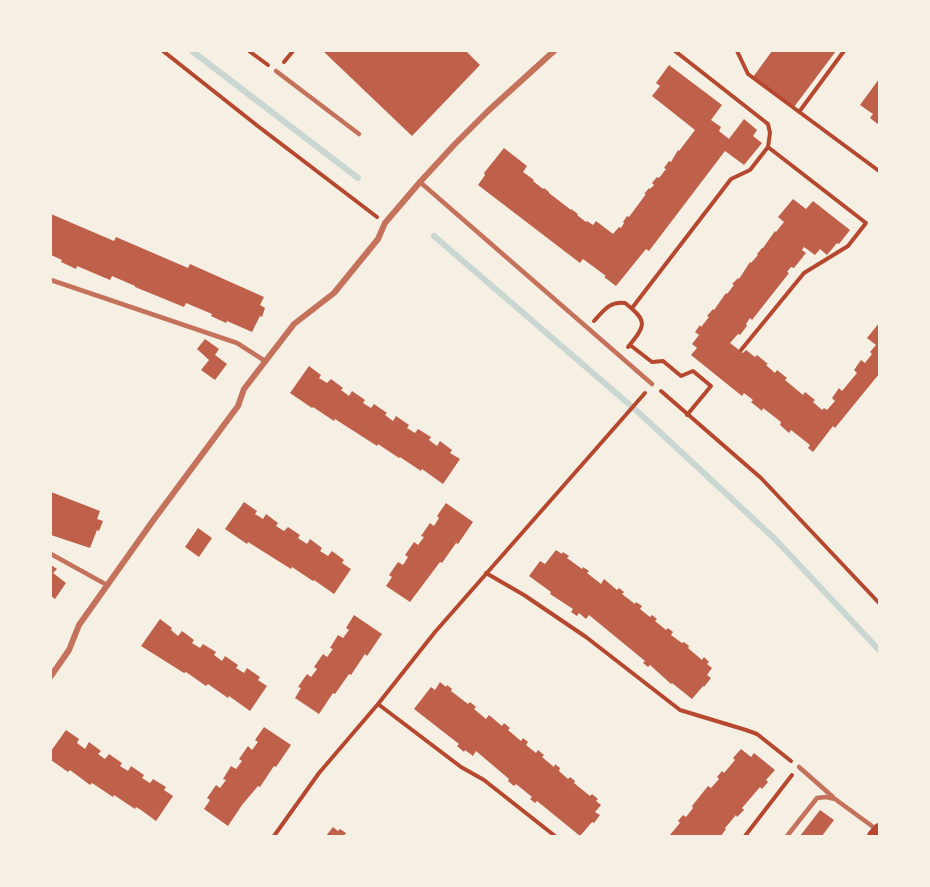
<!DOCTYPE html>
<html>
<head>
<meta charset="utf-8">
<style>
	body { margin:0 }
	#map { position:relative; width:930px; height:887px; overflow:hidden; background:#f6efe4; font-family:Mulish,sans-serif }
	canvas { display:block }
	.frame { position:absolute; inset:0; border:52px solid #f6efe4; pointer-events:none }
</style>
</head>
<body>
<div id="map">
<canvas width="930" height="887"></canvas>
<div class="frame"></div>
</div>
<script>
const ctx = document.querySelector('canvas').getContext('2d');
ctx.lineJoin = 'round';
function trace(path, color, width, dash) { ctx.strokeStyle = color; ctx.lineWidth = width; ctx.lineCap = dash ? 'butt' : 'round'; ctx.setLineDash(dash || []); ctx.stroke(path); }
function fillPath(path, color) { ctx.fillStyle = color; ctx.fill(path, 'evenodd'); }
const stream = new Path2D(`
	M192,51l166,127
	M434,236l204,176 137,127 104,111`);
const building = new Path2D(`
	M323,51h143l14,14 -68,71z
	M772,51h64l-42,56 -41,-30z
	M669,65l53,40 -11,15 10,7 -2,4 10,8 15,-20 13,11 -4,6 9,7 -18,22 -19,-14 -76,100 -3,-2 -30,37 -12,-9 2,-1 -23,-17 -3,4 -102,-78 7,-10 -1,-2 20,-25 23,18 -4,6 11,8 -1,1 10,8 1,-1 5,4v1l22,17v-1l7,5 -1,1 9,7 1,-1 6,4 3,-4 17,13 6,-7 2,1 3,-5 -1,-1 4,-6 2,1 17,-23h-2l5,-6 1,1 4,-4 -2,-2 5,-6 2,1 7,-9 -2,-1 5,-7 2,1 7,-12 1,1 16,-21 -43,-34 8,-10 -4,-3z
	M879,79v46l-9,-7 3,-4 -13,-9z
	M793,199l13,10 7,-8 37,29 -11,14 -2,-1 -10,12 -7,-6 -5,6 -11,-8 -2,3 4,3 -12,15 -3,-1 -4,5 2,1 -37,47 -2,-2 -4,6 1,2 -7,9 -2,-1 -8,9 13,10 3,-3 9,7 2,-2 11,9 -2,1 9,8 2,-3 10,8 -2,2 18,15 2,-3 10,8 -2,2 9,8 2,-2 3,2 8,-9 -3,-3 7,-10 3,3 15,-18 -3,-3 7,-10 4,3 7,-9 -2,-2 6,-7 -9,-7 12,-15v51l-44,54 -2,-2 -20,26 -5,-4 2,-3 -19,-15 -2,3 -9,-8 1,-3 -18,-14 -1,3 -11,-9 2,-2 -9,-7 -2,3 -51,-41 6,-7 -5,-4 7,-9 -4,-3 5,-7 1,2 8,-10 -2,-1 6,-7 1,1 12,-17 1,1 7,-9 -2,-1 6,-6 1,1 11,-17 1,1 7,-8 -1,-1 5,-6h1l12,-17 1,1 8,-10 -6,-5z
	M51,214l63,27 2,-4 72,31 2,-4 74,33 -4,8 5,3 -3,9 -2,-1 -8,16 -25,-11 -1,2 -15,-7 1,-2 -26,-11 -2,4 -49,-20v-1l-23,-10 -2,4 -33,-14 -1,3 -15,-7 1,-2 -11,-5z
	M205,339l14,10 -4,6 12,9 -12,16 -14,-10 8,-10 -12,-11z
	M309,366l12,9 -2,3 8,5 4,-4 12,9 -2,2 8,6 3,-5 13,9 -2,3 8,5 3,-4 13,9 -2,2 8,6 3,-5 13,9 -2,3 8,5 3,-4 13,8 -2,3 8,6 3,-5 12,9 -2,3 10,6 -17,25 -21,-15 -1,2 -21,-14 -1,1 -21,-14 -1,2 -42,-27 -1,2 -21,-14 -1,1 -22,-15z
	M51,492l49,19 -3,8 6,2 -4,10 -2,-1 -7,18 -39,-13z
	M244,502l13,9 -2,3 8,5 3,-5 12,9 -2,3 8,5 4,-4 12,8 -2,3 9,6 3,-5 12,9 -2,3 8,5 4,-5 12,9 -2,3 9,6 -17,25 -20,-14 -1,1 -21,-14 -1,2 -43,-27 -1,2 -22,-15z
	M446,503l27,19 -15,22 -2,-1 -14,20 -2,-1 -30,40 -24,-16 6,-9 -3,-2 9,-13 5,3 5,-8 -3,-2 9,-13 4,3 6,-8 -3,-1 9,-13 4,3 5,-8 -2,-2z
	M198,528l14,10 -13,19 -14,-10z
	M556,550l6,4 1,-2 6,4 -2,2 15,11 1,-2 6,4 -2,2 14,11 3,-5 13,11 2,-2 5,4 -2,2 13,10 1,-2 6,4 -2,3 10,8 2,-2 5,4 -2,2 11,9 2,-2 5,4 -2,3 11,8 2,-1 5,4 -1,2 14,12 2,-3 5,5 -2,2 5,4 -5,7 4,3 -7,9 -1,-1 -11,13 -20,-16 -1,1 -21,-19 -2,2 -5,-4 2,-2 -56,-46 -3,4 -7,-6 -2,3 -6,-4 2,-3 -23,-15 1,-2 -22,-16 11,-15 5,3z
	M51,565l6,4 -4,4 13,10 -11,16 -4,-3 1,-22z
	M354,615l28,19 -15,22 -2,-2 -14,21 -2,-1 -14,20 -2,-1 -14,21 -24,-16 6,-10 -3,-1 9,-13 4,3 6,-8 -3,-2 9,-13 4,3 6,-8 -3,-1 8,-13 5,3 6,-8 -3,-2z
	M160,619l12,9 -1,2 7,6 4,-5 12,9 -2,3 8,5 3,-4 13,8 -2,3 8,6 3,-5 13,9 -2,3 8,5 3,-5 13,9 -2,3 9,6 -17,25 -21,-15 -1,2 -20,-14 -2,2 -20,-14 -2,1 -43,-27z
	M440,682l6,5 1,-2 5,4 -1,2 17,13 2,-2 6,5 -2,2 12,10 3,-4 13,11 2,-3 6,5 -2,2 13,11 2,-3 5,4 -2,3 10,8 2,-3 6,5 -2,2 12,10 1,-3 5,4 -1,3 9,8 2,-2 5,4 -1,2 16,13 2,-2 6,5 -2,2 5,4 -6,7 5,3 -6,8 -2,-1 -12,14 -43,-35 -2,2 -5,-4 2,-2 -16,-13 -2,2 -6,-5 1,-2 -33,-28 -3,5 -8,-6 -1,2 -7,-6 2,-2 -45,-35 17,-22 4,3z
	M264,727l27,18 -15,22 -2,-1 -14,21 -2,-1 -16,19 -14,21 -24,-17 6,-9 -3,-2 9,-13 4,3 6,-8 -3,-1 8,-13 5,3 6,-8 -3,-2 9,-13 4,4 6,-8 -3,-2z
	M66,730l13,9 -2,4 8,6 4,-7 12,9 -3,3 7,5 4,-5 13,9 -2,3 8,5 3,-5 13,9 -2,3 8,5 3,-4 13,8 -2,3 9,6 -17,25 -15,-11 -5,-3 -1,2 -21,-14 -1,2 -21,-14 -2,2 -20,-15 -2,2 -17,-12v-9z
	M741,749l10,8 3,-4 21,17 -9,10 2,2 -6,7 -2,-2 -18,21 2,2 -7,7 -1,-2 -11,13 1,1 -5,7h-52l11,-13 -2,-2 5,-6 3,2 7,-9 -1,-2 16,-20 3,2 8,-9 -2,-2 5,-6 2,2 11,-13 -2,-2z
	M820,810l14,10 -12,16h-22z
	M333,827l5,4 2,-2 6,4 -2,3h-18z`);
const path = new Path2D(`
	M163,51l96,76 118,90
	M249,51l19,14
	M737,51l11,23 131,97
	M284,62l9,-11
	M799,112l45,-61
	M632,308l99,-129 19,-9 18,-23 2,-14 -2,-9 -93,-73
	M594,321c10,-11 16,-20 31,-18 23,18 21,22 3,44
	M630,345l22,17 11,-1 18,15 12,-5 18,15 -24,29
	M741,350l63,-77 44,-27 18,-23 -98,-76
	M661,391l100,87 118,125
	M486,573l38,22 62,42 94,73 66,20 11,4 34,27
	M378,704l83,63 23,13 71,56
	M274,836l45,-63 59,-69 57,-72 210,-239
	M745,836l47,-61`);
const service = new Path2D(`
	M276,71l83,63
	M420,182l232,202
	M51,280l186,63 28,18
	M51,554l56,31
	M799,767l34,30
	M787,836l30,-38 9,-1 9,2 41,30`);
const minor = new Path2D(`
	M51,676l18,-26 10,-25 73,-103 86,-116 6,-17 50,-65 40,-31 44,-54 7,-16 35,-41 34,-37 34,-34 66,-60`);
const secondary = new Path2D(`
	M873,836l6,-7`);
trace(stream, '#c9d6d2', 6);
fillPath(building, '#bf614a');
trace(path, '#b5482f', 4);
trace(service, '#c5725c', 4.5);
trace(minor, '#c5725c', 6);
trace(secondary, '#b5482f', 12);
</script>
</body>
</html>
